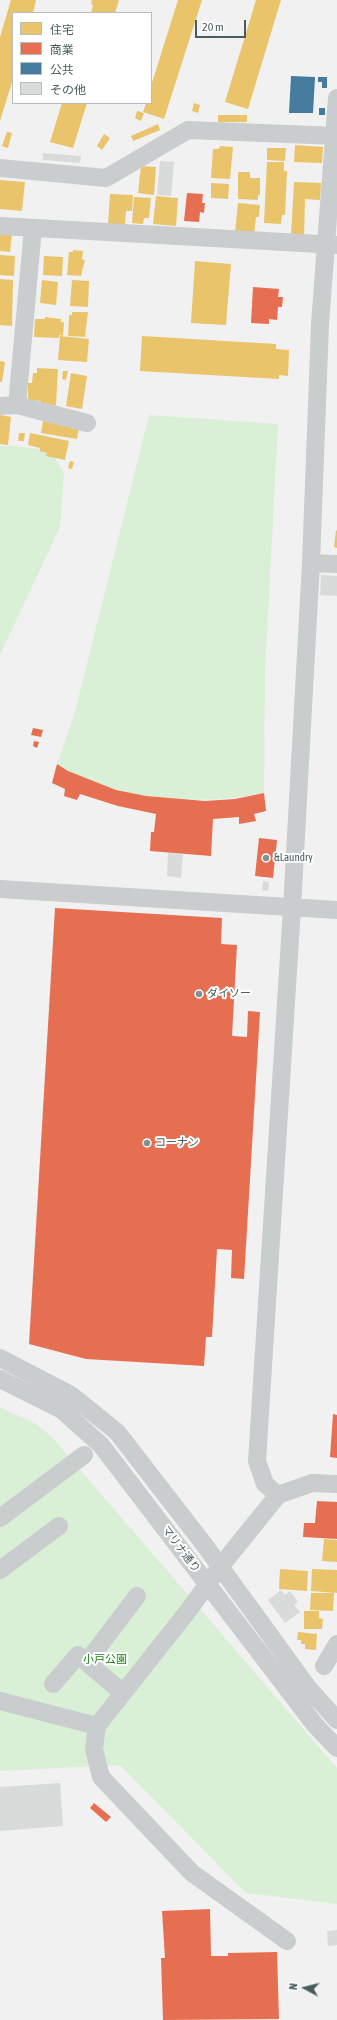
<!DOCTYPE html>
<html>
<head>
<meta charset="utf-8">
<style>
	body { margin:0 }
	#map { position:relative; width:337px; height:2020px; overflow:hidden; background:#f1f1f1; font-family:"Asap Condensed","Noto Sans JP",sans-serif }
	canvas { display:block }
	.legend { position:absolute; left:12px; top:12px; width:140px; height:92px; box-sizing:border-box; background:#fff; border:1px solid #b6bebe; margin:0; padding:5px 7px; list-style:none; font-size:12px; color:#485d5c }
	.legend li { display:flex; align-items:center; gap:8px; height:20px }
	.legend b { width:20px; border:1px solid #b6bebe }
	.north { position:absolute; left:285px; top:1968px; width:40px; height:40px; -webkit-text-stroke:3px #fff; paint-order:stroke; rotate:277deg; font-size:11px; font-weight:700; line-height:16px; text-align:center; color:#485d5c }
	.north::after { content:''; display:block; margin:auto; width:14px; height:18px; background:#485d5c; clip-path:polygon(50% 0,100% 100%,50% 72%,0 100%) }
	.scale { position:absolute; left:195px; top:20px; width:51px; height:18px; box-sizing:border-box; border:2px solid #485d5c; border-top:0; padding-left:5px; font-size:12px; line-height:14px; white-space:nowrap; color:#485d5c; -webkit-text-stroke:3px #fff; paint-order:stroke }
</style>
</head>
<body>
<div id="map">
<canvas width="337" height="2020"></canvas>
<ul class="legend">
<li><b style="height:11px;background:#e9c46a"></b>住宅</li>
<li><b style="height:11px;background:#e76f51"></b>商業</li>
<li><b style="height:11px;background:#457b9d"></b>公共</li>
<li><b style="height:11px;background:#d9dada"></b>その他</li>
</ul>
<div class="north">N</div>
<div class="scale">20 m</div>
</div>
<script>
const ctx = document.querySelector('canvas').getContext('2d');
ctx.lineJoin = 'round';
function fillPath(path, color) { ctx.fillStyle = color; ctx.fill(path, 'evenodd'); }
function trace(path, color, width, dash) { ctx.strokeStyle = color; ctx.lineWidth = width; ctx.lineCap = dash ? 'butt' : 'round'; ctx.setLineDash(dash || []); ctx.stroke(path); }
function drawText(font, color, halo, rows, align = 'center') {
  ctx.font = font + ' "Asap Condensed","Noto Sans JP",sans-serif'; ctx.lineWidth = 4; ctx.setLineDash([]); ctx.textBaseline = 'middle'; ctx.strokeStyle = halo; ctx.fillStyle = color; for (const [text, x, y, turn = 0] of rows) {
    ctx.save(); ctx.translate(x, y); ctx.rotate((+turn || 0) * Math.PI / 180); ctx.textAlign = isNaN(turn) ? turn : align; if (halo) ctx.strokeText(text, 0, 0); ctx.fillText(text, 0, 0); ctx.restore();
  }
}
const green = new Path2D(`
	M149,415l129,9 -13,248 -1,121c-64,13 -150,9 -207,-29l18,-52z
	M0,446h14l25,3 16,9 9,15 -4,54 -60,128z
	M0,1407l36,17 16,13 285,331v136l-91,-11 -126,-128 -120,6z`);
const homes = new Path2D(`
	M11,0h25l-3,13h-20v66l-13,42v-84z
	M92,0h27l-4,13h-24l2,-8 -2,-1z
	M178,0h24l-38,119 -21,-7 3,-9h5v-17z
	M256,0h25l-33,109 -23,-7z
	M62,103h25l-14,45 -23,-6z
	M194,103l6,2 -2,8 -6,-2z
	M137,111l7,2 -3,8 -6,-3z
	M218,115h29v7h-29z
	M158,124l2,6 -27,11 -2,-5z
	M7,132l5,1 -4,15 -6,-2z
	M104,134l6,4 -8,12 -5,-4z
	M295,145l28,2 -1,16 -28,-1z
	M220,146l13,1 -3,32 -19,-1 2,-29h6z
	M267,148h19l-1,13 -18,-1z
	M267,162h17v9h3l-2,44h-3l-1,9 -17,-1z
	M141,166l15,1 -2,28 -16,-2z
	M238,172h12v6h10v17h-2v5l-20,-1z
	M0,180l25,2 -3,29 -22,-2z
	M294,182l27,1 -1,17 -15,-1 -1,37 -13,-1z
	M211,183l18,1 -1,15 -17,-1z
	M110,194l23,1 -1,16h-6l-1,14 -17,-1z
	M156,196l22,2 -2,28 -23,-2z
	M134,197l17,1 -2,20h-5l-1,6 -11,-1z
	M238,203l22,2 -1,12h-3l-2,17 -19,-2z
	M0,234h12l-2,18 -10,-1z
	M73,250l10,1 -1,8 3,1 -4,16 -14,-1 2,-23h4z
	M0,255l15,1 -1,20 -14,-1z
	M44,256l19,1 -1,19 -19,-1z
	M195,261l36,3 -5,61 -35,-2z
	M0,279l13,1 -1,46 -12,-1z
	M42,280l16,2 -2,23 -16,-2z
	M72,280l17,1 -1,26 -18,-1z
	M72,312h16l-3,25 -17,-1 1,-21h3z
	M45,317l16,2v3h3l-1,14 -4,-1v3l-25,-1 1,-18h10z
	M60,336l29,3 -2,23 -29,-2z
	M142,336l134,8v5l13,1 -1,26 -9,-1v4l-139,-8z
	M0,361l5,1 -3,20h-2z
	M37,368l21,1 -2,36h-15v-4l-13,-1v-17h4l1,-10h4z
	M63,371h5l-2,9 -4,-1z
	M71,373l16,3 -5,33 -16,-3z
	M0,415l11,2 -3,28 -8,-1z
	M43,421l36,7 -2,11 -36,-6z
	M19,433h6l-1,8h-6z
	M30,433l39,8 -4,19 -19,-4 1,-3 -7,-2v-3l-12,-3z
	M70,461l4,1 -2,7 -4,-1z
	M336,530l1,1v17l-3,-1z
	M324,1539l13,1v22l-15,-1z
	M280,1569l28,2 -1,20 -28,-2z
	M312,1569l25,1v23l-26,-2z
	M311,1593h23l-1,18 -23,-1z
	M304,1611h15v7l4,1 -1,10h-18z
	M298,1632l19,2 -1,16 -11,-1v-5h-4v-4h-4z`);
const shops = new Path2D(`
	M187,193l16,1 -1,9h3l-1,10 -4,-1 -1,10 -15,-1z
	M253,287l26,2 -1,8h5l-1,10h-4l-1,13 -8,-1v5l-18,-1z
	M33,728l10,2 -2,7 -10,-2z
	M34,741l5,1 -2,6 -4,-2z
	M57,764l11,7 48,19 30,6 59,5 30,-2 29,-6 2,18 -12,3 2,7 -17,3v-7l-26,2 -2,37 -61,-5 1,-19h3l2,-18 -38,-8 -38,-12 -3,6 -13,-4 1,-7 -13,-6z
	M259,838l18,2 -4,38 -18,-2z
	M55,908l167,10 -1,26 16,1 -5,91 15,1 1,-26 12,1 -16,267 -13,-1 1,-28 -15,-1 -5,88h-6l-2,29 -118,-7 -57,-15z
	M333,1414l4,1v43l-7,-1z
	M317,1501l20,1v37l-34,-2 1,-14h11z
	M94,1803l17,14 -5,5 -16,-14z
	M210,1909l1,47h17v-3l49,-1 2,67 -116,1 -2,-62h4l-3,-47z`);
const public = new Path2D(`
	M291,76l24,1 -2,36h-24z
	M318,77h9v11h-5v-6h-4z
	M319,108h6v7h-6z`);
const building = new Path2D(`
	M43,153l38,3 -1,7 -37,-3z
	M160,161l14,1 -3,34 -14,-1z
	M321,575l16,1v20l-17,-1z
	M168,853l15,1 -2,24 -14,-2z
	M263,881l6,1 -1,9 -6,-1z
	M281,1590l4,5 5,-4 8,11 -4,3 6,7 -15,11 -17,-23z
	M60,1783l3,43 -63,5v-44z
	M337,1930v15l-9,1 -1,-15z`);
const minor = new Path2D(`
	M0,168l106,10 82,-48 149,6
	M0,226l337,19
	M17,405l16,-177
	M0,406l17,-1 70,18
	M311,563l26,1
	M0,889l337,21
	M0,1358l71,37 46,37 86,111 106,146 28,31
	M0,1379l62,31 39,35 214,280 22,23
	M278,1495l-13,-11 -8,-23 35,-553 19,-345 9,-239 17,-226
	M0,1518l84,-63
	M0,1570l59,-44
	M87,1662l50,-66
	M324,1666l13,-22
	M53,1684l25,-29 45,38
	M0,1701l97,25
	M287,1941l-95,-68 -91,-96 -7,-28 3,-23 91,-115 32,-44 58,-72 34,-12 25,1`);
const markers = [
	[266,858,4,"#839190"],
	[199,994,4,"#839190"],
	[147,1143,4,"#839190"]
];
const poiNames = [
	["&Laundry",274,858],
	["ダイソー",207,994],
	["コーナン",155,1143]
];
const streetNames = [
	["マリナ通り",181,1549,53]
];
const parkNames = [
	["小戸公園",105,1660]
];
fillPath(green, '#daf0d6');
fillPath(homes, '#e9c46a');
fillPath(shops, '#e76f51');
fillPath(public, '#457b9d');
fillPath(building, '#d9dada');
trace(minor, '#c9cdcd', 18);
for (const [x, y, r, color] of markers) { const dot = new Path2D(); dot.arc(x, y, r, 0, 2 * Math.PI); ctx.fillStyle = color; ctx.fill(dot); trace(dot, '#fff', 1.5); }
drawText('11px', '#485d5c', '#fff', poiNames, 'left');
drawText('11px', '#485d5c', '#fff', streetNames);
drawText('11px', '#1c7f18', '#fff', parkNames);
</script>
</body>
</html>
